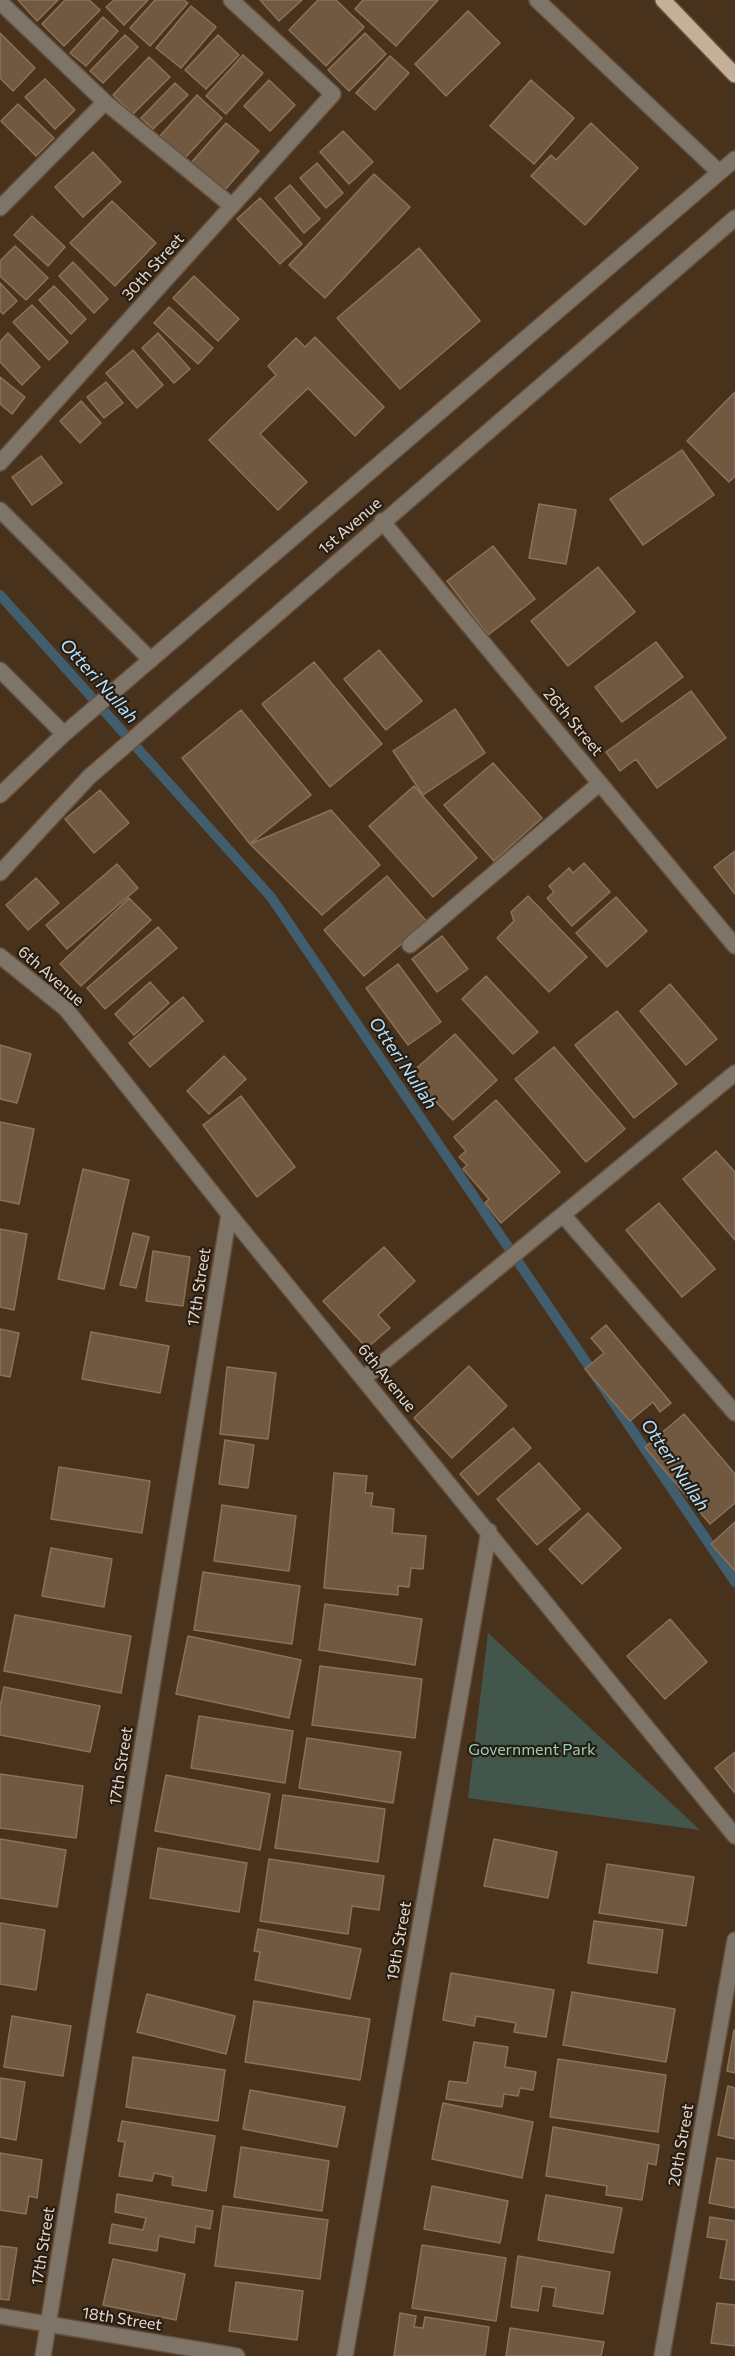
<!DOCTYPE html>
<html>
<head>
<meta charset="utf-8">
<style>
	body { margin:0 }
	canvas { display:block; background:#49321c }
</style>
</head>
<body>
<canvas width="735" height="2356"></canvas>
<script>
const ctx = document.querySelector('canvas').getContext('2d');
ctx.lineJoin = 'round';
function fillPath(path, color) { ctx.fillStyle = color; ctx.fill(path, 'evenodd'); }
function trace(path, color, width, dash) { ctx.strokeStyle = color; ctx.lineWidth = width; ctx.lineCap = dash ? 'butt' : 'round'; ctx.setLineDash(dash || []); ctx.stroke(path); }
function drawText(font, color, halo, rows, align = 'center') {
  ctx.font = font + ' Commissioner,sans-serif'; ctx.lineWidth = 4.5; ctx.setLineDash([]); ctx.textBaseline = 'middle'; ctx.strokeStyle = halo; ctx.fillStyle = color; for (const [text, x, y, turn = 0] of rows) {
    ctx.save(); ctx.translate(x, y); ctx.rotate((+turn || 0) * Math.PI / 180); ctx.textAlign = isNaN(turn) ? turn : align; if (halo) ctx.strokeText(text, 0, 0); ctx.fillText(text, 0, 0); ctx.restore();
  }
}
const green = new Path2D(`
	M488,1633l212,197 -232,-32z`);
const stream = new Path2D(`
	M0,595l271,302 464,685`);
const building = new Path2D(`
	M18,0h40l-21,21z
	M65,0h24l11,10 -36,36 -22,-22z
	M114,0h34l-24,25 -18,-18z
	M155,0h29l4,3 -38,43 -20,-18z
	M260,0h42l-23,21z
	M318,0h18l28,27 -38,39 -37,-36z
	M363,0h75l-42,46 -41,-37z
	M191,6l25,21 -35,41 -25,-20z
	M468,11l32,32 -54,53 -31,-32z
	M103,17l15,14 -32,35 -16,-13z
	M0,33l35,35 -22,23 -13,-13z
	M365,33l21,21 -37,37 -21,-21z
	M125,35l13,12 -35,36 -13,-12z
	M218,35l21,20 -33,34 -21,-19z
	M243,55l20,18 -37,41 -20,-18z
	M390,56l19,17 -34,37 -19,-17z
	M149,57l21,20 -37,37 -20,-19z
	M45,79l30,31 -20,19 -30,-32z
	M269,80l26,25 -25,26 -26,-25z
	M531,80l43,38 -40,46 -44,-38z
	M175,83l13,12 -35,34 -12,-11z
	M197,95l25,23 -38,41 -25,-22z
	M18,104l36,34 -18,18 -35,-35z
	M226,123l33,28 -36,41 -33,-28z
	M591,123l47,45 -53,57 -54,-49 20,-21 5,5z
	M343,131l30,31 -24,22 -29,-32z
	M93,152l28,30 -38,35 -28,-30z
	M317,163l26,30 -17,15 -26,-30z
	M374,174l36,33 -85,91 -36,-33z
	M290,185l30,34 -16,14 -29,-35z
	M260,198l42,46 -22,20 -43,-45z
	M112,201l44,42 -41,43 -45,-43z
	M32,216l33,31 -17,19 -34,-31z
	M15,246l33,32 -22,22 -26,-24v-15z
	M419,248l61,73 -80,68 -63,-71z
	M73,262l35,37 -14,14 -35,-37z
	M194,276l45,43 -21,22 -45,-43z
	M0,283l17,18 -14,13 -3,-3z
	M54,286l32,33 -15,15 -32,-34z
	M32,305l36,37 -19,18 -36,-38z
	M169,307l44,41 -15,16 -44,-41z
	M8,333l32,34 -18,18 -22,-23v-20z
	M158,333l32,36 -16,14 -32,-35z
	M315,337l69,70 -29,29 -47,-48 -48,46 47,48 -29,28 -69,-70 67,-65 -8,-9 28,-28 9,9z
	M133,350l30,35 -26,23 -31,-35z
	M0,377l25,20 -13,17 -12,-10z
	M106,382l17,21 -19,15 -17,-21z
	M735,392v84l-6,6 -42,-41z
	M81,401l20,22 -21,20 -20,-22z
	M682,450l32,45 -71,50 -33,-46z
	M41,456l21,27 -30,22 -20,-28z
	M539,504l37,6 -10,54 -37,-6z
	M493,546l42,53 -47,36 -41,-54z
	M598,567l37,45 -67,54 -37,-45z
	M656,642l27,35 -61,45 -27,-35z
	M379,650l43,51 -36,29 -42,-51z
	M314,662l68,82 -52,43 -68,-83z
	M691,691l35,47 -69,50 -21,-29 -16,12 -14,-19z
	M455,709l30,44 -62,42 -30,-44z
	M241,710l70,85 -61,49 -68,-86z
	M493,763l49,55 -48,43 -50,-56z
	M414,786l63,72 -44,39 -64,-71z
	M100,790l29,33 -35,30 -29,-34z
	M331,810l49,55 -58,50 -72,-71z
	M735,851v43l-21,-27z
	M584,863l26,29 -38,34 -25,-28 7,-6 -5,-6 20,-18 4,5z
	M117,864l21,24 -71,61 -21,-24z
	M387,876l40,46 -63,54 -40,-46z
	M36,878l23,25 -31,27 -22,-25z
	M528,896l59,61 -38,35 -52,-54 17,-17 -3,-9z
	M616,897l31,34 -40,36 -31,-34z
	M129,898l22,22 -70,66 -21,-22z
	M158,927l19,21 -72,61 -18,-21z
	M442,936l26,33 -31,23 -25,-33z
	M398,964l43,58 -33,23 -42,-57z
	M486,976l52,56 -25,22 -51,-55z
	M150,982l19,21 -35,32 -19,-21z
	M670,984l47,55 -31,26 -46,-54z
	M183,997l20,24 -53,46 -21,-24z
	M617,1011l60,73 -43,34 -59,-73z
	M455,1034l42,46 -44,40 -43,-46z
	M0,1045l31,9 -14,49 -17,-4z
	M554,1047l71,82 -39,33 -71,-83z
	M224,1056l22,23 -37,35 -22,-23z
	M241,1096l54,71 -38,30 -54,-72z
	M496,1100l64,72 -59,51 -16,-20 4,-4 -26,-30 4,-4 -8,-8 7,-6 -12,-14z
	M0,1122l34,7 -15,75 -19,-4z
	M716,1151l19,21v68l-52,-61z
	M83,1169l46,11 -25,109 -46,-10z
	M659,1203l56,66 -33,28 -56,-67z
	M0,1229l27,5 -13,76 -14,-3z
	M133,1233l16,4 -13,51 -16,-3z
	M384,1247l31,34 -37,34 12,13 -23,20 -44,-47z
	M153,1251l37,6 -7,49 -37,-5z
	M606,1325l65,78 -11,9 -7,-10 -23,19 -45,-52 19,-16 -13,-15z
	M0,1329l19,4 -9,44 -10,-2z
	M91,1332l78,14 -9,47 -78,-14z
	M469,1366l38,40 -55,52 -38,-40z
	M227,1367l49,6 -8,66 -48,-5z
	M684,1414l51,60v29l-25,21 -65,-77z
	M513,1428l18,20 -53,47 -18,-21z
	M225,1440l29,5 -6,43 -29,-4z
	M539,1463l41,46 -43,36 -40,-46z
	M59,1467l91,14 -8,52 -91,-14z
	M334,1473l33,3 -2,17h8l-2,13 23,3 -2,24 34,3 -3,33 -12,-1 -2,19 -11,-1v9l-74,-7z
	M222,1505l74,11 -7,55 -75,-10z
	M588,1513l33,35 -39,36 -33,-35z
	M735,1522v49l-24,-27z
	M51,1548l61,11 -8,48 -62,-11z
	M203,1572l97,14 -8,58 -98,-14z
	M325,1604l97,15 -7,46 -96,-15z
	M15,1615l116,21 -10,57 -117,-22z
	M670,1619l37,43 -42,37 -38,-43z
	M188,1636l113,24 -12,58 -113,-24z
	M320,1666l102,13 -7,59 -103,-13z
	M4,1687l96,19 -10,46 -90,-17v-28z
	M199,1716l94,15 -8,52 -94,-15z
	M307,1738l94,14 -8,51 -94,-15z
	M735,1752v41l-20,-25z
	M0,1774l83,12 -7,52 -76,-10z
	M166,1775l104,19 -10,56 -105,-19z
	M283,1795l102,14 -7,53 -103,-14z
	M0,1839l66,11 -9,57 -57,-9z
	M494,1839l63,13 -9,46 -64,-12z
	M158,1848l89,15 -8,49 -89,-14z
	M269,1859l115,17 -5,34 -27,-4 -4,28 -88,-13z
	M607,1864l87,13 -8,49 -87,-13z
	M594,1921l69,9 -6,43 -69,-10z
	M0,1923l45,7 -9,60 -36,-6z
	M258,1929l103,20 -11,50 -95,-19 5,-28 -6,-1z
	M451,1973l103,17 -8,47 -32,-5 2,-9 -40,-7 -2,10 -31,-6z
	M572,1992l103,17 -9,53 -103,-17z
	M147,1994l88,22 -9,38 -89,-22z
	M254,2001l116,18 -10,61 -115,-18z
	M12,2016l59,10 -8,50 -59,-9z
	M734,2030h1v43l-8,-2z
	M474,2042l34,5 -3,20 31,5 -3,18 -13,-2 -2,8 -14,-2 -2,13 -56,-8 3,-18 18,2z
	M133,2057l92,13 -7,51 -92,-14z
	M558,2059l108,16 -8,57 -108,-15z
	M0,2078l25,4 -9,58 -16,-3z
	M728,2086l7,2v51l-17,-4z
	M250,2090l95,17 -8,40 -94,-18z
	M443,2103l90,19 -11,56 -90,-19z
	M122,2121l93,15 -9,55 -34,-6 1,-8 -19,-4 -2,8 -33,-5 6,-34 -7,-1z
	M553,2127l106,18 -3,20 -8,-2 -6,37 -36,-5 1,-9 -61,-10z
	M241,2147l88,14 -7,50 -88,-14z
	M0,2153l42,7 -5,38 -8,-2 -3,18 -26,-4z
	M717,2158l18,3v47l-26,-5z
	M432,2186l76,15 -8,42 -76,-14z
	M117,2194l96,17 -3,18 -14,-3 -2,17 -35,-7 -2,15 -48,-8 3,-19 31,6 3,-12 -31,-6z
	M546,2195l76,13 -9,45 -75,-13z
	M223,2206l105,14 -8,59 -105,-13z
	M710,2217l25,4v59l-15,-2 7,-38 -20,-3z
	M422,2245l84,13 -10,63 -84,-13z
	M0,2246l17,2 -8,52 -9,-1z
	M518,2256l92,16 -7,42 -50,-8 3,-18 -14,-2 -4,25 -27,-4z
	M113,2259l72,15 -9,46 -73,-15z
	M236,2282l67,9 -6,49 -68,-9z
	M717,2303l18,2v41l-24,-3z
	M400,2313l16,3 -2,11 9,1 2,-11 64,10 -4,29h-91z
	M510,2328l94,14 -3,14h-95z`);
const minor = new Path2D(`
	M537,0l182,172
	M0,2l105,100 127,104
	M0,208l105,-106
	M0,463l333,-369 -102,-94
	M0,510l151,150
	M382,521l353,425
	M0,670l64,64
	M0,795l64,-61 671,-575
	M0,873l89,-96 646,-559
	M410,945l190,-162
	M0,956l66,53 163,205 506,622
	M563,1215l172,198
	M364,1378l371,-305
	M0,2316l237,40
	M43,2356l186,-1142
	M345,2356l144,-825
	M662,2356l73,-416`);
const major = new Path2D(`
	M663,0l72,75`);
const streetNames = [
	["30th Street",153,267,-48],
	["1st Avenue",350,526,-41],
	["26th Street",573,722,50],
	["6th Avenue",51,976,41],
	["17th Street",199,1287,-81],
	["6th Avenue",387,1378,51],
	["17th Street",121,1766,-81],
	["19th Street",399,1941,-80],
	["20th Street",681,2145,-80],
	["17th Street",43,2246,-81],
	["18th Street",122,2319,9]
];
const parkNames = [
	["Government Park",532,1750]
];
const waterNames = [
	["Otteri Nullah",99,681,48],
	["Otteri Nullah",403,1063,56],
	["Otteri Nullah",675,1465,56]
];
fillPath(green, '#43564c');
trace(stream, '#415e6f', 10);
fillPath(building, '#715941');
trace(building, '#8a7158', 1.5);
trace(minor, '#65503c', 18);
trace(major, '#65503c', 18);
trace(minor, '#7e7468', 15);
trace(major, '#c4af97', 15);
drawText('16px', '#e7d8cb', '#271d13', streetNames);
drawText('16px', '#94d0b4', '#271d13', parkNames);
drawText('italic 18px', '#b6e4fe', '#271d13', waterNames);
</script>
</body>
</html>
